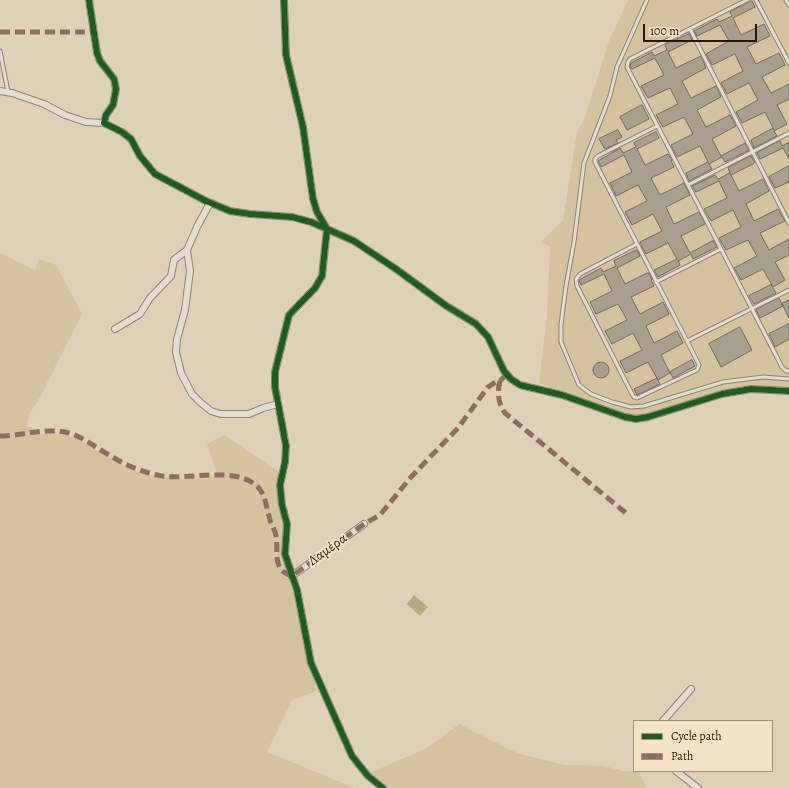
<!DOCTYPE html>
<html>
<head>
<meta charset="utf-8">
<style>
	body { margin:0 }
	#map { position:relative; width:789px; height:788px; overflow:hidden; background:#ded1b7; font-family:Alegreya,serif }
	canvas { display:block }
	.legend { position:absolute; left:633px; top:720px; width:140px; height:52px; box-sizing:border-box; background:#f4e4c6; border:1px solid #a49178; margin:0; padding:5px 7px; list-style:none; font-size:12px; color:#2c1503 }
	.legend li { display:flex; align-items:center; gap:8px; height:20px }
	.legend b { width:20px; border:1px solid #a49178 }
	.scale { position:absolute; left:643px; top:24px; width:114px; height:18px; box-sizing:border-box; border:2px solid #2c1503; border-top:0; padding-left:5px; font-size:12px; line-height:14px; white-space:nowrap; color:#2c1503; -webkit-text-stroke:3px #f4e4c6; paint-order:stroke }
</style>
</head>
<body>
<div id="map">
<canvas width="789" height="788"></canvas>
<ul class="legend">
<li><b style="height:5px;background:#1b5e20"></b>Cycle path</li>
<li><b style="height:5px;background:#8d6e63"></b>Path</li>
</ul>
<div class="scale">100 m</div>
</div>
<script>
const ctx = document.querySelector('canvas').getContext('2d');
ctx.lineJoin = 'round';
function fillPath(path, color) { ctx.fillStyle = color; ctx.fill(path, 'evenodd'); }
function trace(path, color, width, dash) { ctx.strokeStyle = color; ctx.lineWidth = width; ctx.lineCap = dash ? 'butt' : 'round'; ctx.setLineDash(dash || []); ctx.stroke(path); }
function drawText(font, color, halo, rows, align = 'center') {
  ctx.font = font + ' Alegreya,serif'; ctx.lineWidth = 4; ctx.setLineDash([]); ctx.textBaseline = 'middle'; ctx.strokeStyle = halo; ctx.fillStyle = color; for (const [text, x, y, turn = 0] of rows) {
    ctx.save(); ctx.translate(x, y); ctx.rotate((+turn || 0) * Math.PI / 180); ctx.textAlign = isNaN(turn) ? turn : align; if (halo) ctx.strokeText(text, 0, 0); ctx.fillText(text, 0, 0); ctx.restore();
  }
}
const green = new Path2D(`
	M628,0h161v389l-38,-2 -104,28 -11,2 -10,-2 -87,-32 8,-67 3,-69 -9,-5 22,-22 14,-88 7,-12 25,-79z
	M0,253l35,17 4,-11 17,6 26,49 -43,85 -10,15 -2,12 15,8h15l13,2 10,4 21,13 32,17 20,6 29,3 36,-2 -11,-33 17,-9 55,37 -1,25 6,20 -2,33 35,141 -25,9 -25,52 88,36h-355z
	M459,724l58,29 48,12 39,1 19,5 16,1 7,16h-257l-19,-15 57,-25z`);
const water = new Path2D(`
	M414,595l14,12 -8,9 -13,-12z`);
const building = new Path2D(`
	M752,1l3,6 -22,11 8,17 23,-11 6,12 -23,11 9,17 23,-11 6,12 -23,12 9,16 18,-9v15l-12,6 10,19 -13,7 3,5 -23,12 -3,-8 22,-12 1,2 -9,-18 -23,11 -6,-11 22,-12 -9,-17 -22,11 -6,-11 1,-1 21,-11 -8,-17 -23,11 -6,-11 23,-13 -9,-16 -23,11 -3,-5 23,-12 2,3 13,-6 -2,-4z
	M689,34l3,5 -2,2 -22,11 8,16 25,-12 5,12 -24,13 9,17 25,-12 5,11 -24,13 9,17 24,-12 6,11 -24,13 9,17 24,-13 4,7 -24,12 -3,-5 -13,7 3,5 -23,12 -3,-8 22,-11 1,2 -9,-18 -23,11 -6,-12 22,-11 -9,-17 -21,10 -7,-12 22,-11 -8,-16 -22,10 -7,-12 23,-11 -9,-17 -23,11 -2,-3 1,-3 21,-11 2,4 13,-6 -2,-5z
	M642,105l7,14 -22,11 -7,-13z
	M618,130l4,7 -6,3 2,3 -13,6 -6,-10z
	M656,132l3,6 -22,11 8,16 23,-11 4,6 -1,1 3,6 -23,11 9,17 24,-12 6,12 -24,12 8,17 25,-12 6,12 -24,12 9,17 22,-12h2l3,6 -24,12 -2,-5 -13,7 2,4 -22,12 -4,-7 23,-11 -9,-16 -22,11 -4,-7 -2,-5 22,-11 -9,-17 -21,11 -7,-13 22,-11 -9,-16 -22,11 -6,-13 22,-11 -8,-17 -23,12 -3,-6 22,-13 3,5 13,-6 -2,-4z
	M780,141l2,5 7,-4v17l-6,-11 -23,11 -3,-6z
	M751,156l4,6 -2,2 -22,11 -3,-7z
	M789,166v16l-14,6 -6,-11z
	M730,173l9,18 24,-12 6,12 -23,13 8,17 24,-12 7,12 -25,12 9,17 20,-11v16l-14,7 10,18 -12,7 -10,-18 -22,11 -6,-11 -1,-1 23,-12 -9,-16 -22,10 -7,-12 22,-11 -8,-17 -22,11 -7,-12 23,-11 -8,-17 -23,11 -4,-6 23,-11 3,4z
	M637,250l3,6 -23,12 8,16 22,-11h2l3,7h-1l3,6 -23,11 9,17 23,-12 6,12 -23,12 8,17 23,-12 6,12 -22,12 9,18 -12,7 2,4 -23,11 -3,-6 23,-11 1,2 -10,-18 -22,11 -6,-12 22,-11 -9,-17 -21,11 -7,-13 22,-11 -9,-16 -22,10 -6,-12 22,-11 -8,-17 -23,11 -2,-5 22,-12 2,4 13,-6 -2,-5z
	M771,285l5,8 -22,11 -5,-8z
	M779,298l4,8 -23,12 -4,-8z
	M789,300v18l-7,-14z
	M789,324v15l-14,8 -6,-13z
	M740,327l12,23 -31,17 -12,-23z
	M692,360l3,6 -22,12 -3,-6z
	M593 370a8 8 0 1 1 16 0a8 8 0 1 1-16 0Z`);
const service = new Path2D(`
	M647,0l-30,67 -7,29 -26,67 -10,79 -8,44 -5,38v18l18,43 12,9 21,8 19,5 13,-1 79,-24 40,-5 26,2
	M747,0l-117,59 -2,3 -1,5 155,300 4,4h3
	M756,0l33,63
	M786,0l3,5
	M690,29l99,194
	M0,51l8,41
	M688,185l101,-52
	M637,244l-57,30 -4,5 1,7 55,108 2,3 3,1 60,-28 2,-5 -12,-24 -92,-179v-3l3,-3 59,-30
	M656,282l65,-33
	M687,341l102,-51`);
const minor = new Path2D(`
	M89,0l8,53 3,8 14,18 2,10 -3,16 -7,10 -2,8 18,9 9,7 9,17 15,18 51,27 24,10 20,3 42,3 19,5 16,7 -5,47 -7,12 -26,27 -14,57v15l11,59 -1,16 -5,23 2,20 5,19 -2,30 12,36 14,73 41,93 16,20 15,12
	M284,0l2,55 17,72 10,72 4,13 10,17 27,12 42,28 49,36 31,19 12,13 16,34 7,8 9,6 42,10 63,22 11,2 12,-2 74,-23 29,-5 38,2
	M0,91l12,2 32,11 21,11 21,7 18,1
	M210,203l-13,24 -10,23 3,21 -5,39 -8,29 -1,13 5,21 11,21 8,8 11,9 10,3h28l14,-6 15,-4
	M115,329l25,-15 10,-16 21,-22 3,-16 13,-10
	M292,576l72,-52
	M663,721l28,-32
	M676,771l22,17`);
const quiet = new Path2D(`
	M0,32h94
	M500,381c-3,11 -2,23 5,32l122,101
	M0,436c23,0 49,-10 72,-2 14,5 24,14 37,21 16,10 35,18 53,21 28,4 72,-10 95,10 8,7 9,20 12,30 1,7 6,13 7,20 2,10 -1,21 3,30 2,6 8,8 13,10l72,-52 16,-9 31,-38 47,-49 30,-41 9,-6h3l7,-7`);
const cycleway = new Path2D(`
	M89,0l8,53 3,8 14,18 2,10 -3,16 -7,10 -2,8 18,9 9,7 9,17 15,18 51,27 24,10 20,3 42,3 19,5 16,7 -5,47 -7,12 -26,27 -14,57v15l11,59 -1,16 -5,23 2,20 5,19 -2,30 12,36 14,73 41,93 16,20 15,12
	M284,0l2,55 17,72 10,72 4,13 10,17 27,12 42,28 49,36 31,19 12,13 16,34 7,8 9,6 42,10 63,22 11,2 12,-2 74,-23 29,-5 38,2`);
const streetNames = [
	["Λαμέρα",328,550,-36]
];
fillPath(green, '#d5c29f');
fillPath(water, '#bba685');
fillPath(building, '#a99f8d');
trace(building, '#756b5b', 1);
trace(service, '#8e8373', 5);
trace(minor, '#8e8373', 8);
trace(service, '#e4ddd0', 3);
trace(minor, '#e4ddd0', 6);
trace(quiet, '#8d6e63', 5, [10, 5]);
trace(cycleway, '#1b5e20', 6);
drawText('14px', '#2c1503', '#f4e4c6', streetNames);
</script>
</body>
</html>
